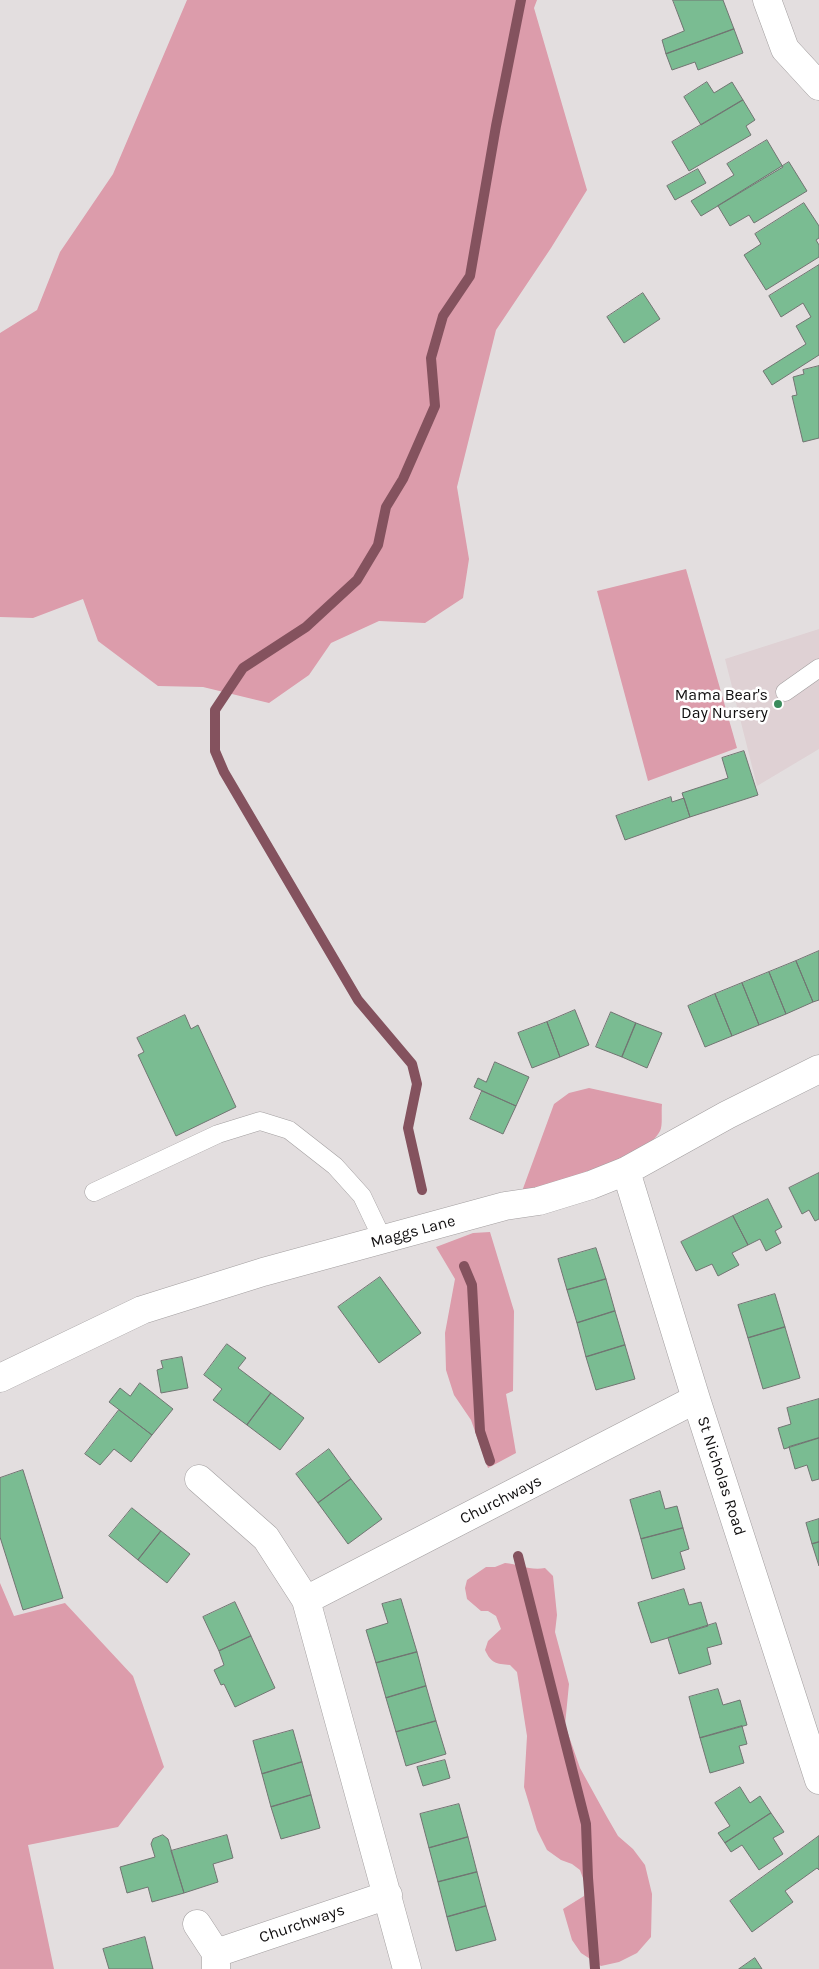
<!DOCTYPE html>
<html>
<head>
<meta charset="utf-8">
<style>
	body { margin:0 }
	canvas { display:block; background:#e3dedf }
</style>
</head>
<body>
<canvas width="819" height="1969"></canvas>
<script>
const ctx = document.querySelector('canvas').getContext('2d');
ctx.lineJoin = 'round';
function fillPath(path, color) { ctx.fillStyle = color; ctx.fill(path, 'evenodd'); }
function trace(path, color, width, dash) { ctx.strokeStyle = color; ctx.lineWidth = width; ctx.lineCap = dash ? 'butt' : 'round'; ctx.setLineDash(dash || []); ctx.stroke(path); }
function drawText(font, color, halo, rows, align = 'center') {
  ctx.font = font + ' Karla,sans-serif'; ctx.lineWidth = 5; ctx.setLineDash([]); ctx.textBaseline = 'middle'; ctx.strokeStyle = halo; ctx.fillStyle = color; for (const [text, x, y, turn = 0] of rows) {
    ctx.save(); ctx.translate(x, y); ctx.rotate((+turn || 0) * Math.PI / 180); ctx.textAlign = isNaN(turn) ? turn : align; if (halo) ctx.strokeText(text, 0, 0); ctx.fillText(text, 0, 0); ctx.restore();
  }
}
const built = new Path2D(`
	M819,629v120l-62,37 -32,-127z`);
const green = new Path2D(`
	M187,0h350l-3,8 53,182 -36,58 -55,82 -39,157 12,72 -6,39 -38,25 -46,-2 -48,22 -22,32 -40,28 -66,-16 -45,-1 -60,-45 -15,-42 -50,19 -33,-1v-284l37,-23 23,-58 53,-78z
	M686,569l51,179 -89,33 -51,-190z
	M589,1088l73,16c-1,8 1,21 -2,27 -18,33 -103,52 -139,63l33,-90 15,-11z
	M490,1232l24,79 -1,80 -7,3 10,59 -28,15 -17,-48 -17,-25 -8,-25 -1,-37 10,-54 -19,-32 37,-14z
	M505,1563c14,1 25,8 40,5l8,8 4,39 -2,17 14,52 -4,41 15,43 27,49 11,19 15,13 12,16 7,29 -1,43 -14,16 -18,9 -18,4 -20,-13 -9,-13 -9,-31 21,-13 1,-12 -5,-14 -8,-6 -11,-4 -14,-10 -10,-20 -13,-43 3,-51 -10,-64 -7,-7c-14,-1 -19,-2 -25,-15l3,-9 13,-12 -5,-13 -8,-5h-7l-14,-12 -2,-11 2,-8 19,-13h9z
	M0,1583l14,33 51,-13 68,73 31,91 -46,60 -90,18 26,124h-54z`);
const stream = new Path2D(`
	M422,1190l-14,-62 9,-44 -5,-20 -54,-64 -134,-228 -9,-21v-41l28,-42 63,-41 51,-47 21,-35 8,-38 17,-28 32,-73 -4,-48 12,-42 27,-40 26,-150 25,-126
	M464,1266l8,19 8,146 10,30
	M518,1556l68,268 2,54 7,91`);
const building = new Path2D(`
	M673,0h50l11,29 -68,25 -4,-14 22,-9z
	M734,29l9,24 -45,17 -3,-8 -23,8 -6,-16z
	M707,82l7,11 18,-11 11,18 -42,25 -17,-28z
	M743,100l12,20 -9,6 5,9 -62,36 -17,-29z
	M767,140l16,27 -82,49 -10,-15 43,-26 -7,-11z
	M789,162l18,29 -53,32 -5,-8 -19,11 -12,-20z
	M698,169l8,14 -31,17 -8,-14z
	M804,203l15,23v12l-3,2 3,5v12l-53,33 -22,-35 17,-11 -6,-10z
	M819,265v90l-47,30 -9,-14 43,-27 -10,-18 15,-9 -8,-14 -22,14 -12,-21z
	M643,293l17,26 -36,24 -17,-26z
	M819,366v72l-16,4 -11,-46 5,-1 -4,-18 11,-3 -1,-4z
	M744,751l14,44 -68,22 -8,-24 46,-15 -6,-20z
	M671,797l1,5 12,-4 6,19 -65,23 -9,-24z
	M819,951v49l-6,2 -17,-41z
	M796,961l17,41 -27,12 -17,-42z
	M769,972l17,42 -27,11 -17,-42z
	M742,983l17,42 -27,11 -17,-42z
	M715,994l17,42 -27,11 -17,-41z
	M575,1010l14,35 -29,12 -13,-35z
	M611,1012l25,11 -14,34 -26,-10z
	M185,1015l6,14 7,-4 38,82 -60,29 -38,-81 6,-3 -7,-14z
	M547,1022l13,35 -28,11 -14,-35z
	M636,1023l26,10 -15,35 -25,-11z
	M495,1062l34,15 -13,29 -42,-19 4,-9 8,4z
	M482,1091l34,15 -13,28 -33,-15z
	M819,1173v46l-4,2 -6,-11 -7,4 -13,-26z
	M768,1199l14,28 -7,4 6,12 -15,8 -6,-12 -12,6 -15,-29z
	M733,1216l15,29 -16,8 7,12 -21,11 -6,-12 -16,7 -15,-29z
	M596,1248l10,31 -39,11 -9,-31z
	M380,1277l41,56 -42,30 -41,-56z
	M606,1279l9,32 -38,12 -10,-33z
	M775,1294l10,33 -37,11 -10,-33z
	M615,1311l10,34 -39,12 -9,-34z
	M785,1327l15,51 -37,11 -15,-51z
	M227,1344l19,14 -8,10 33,25 -24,32 -34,-25 9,-11 -18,-14z
	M625,1345l10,34 -39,11 -10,-33z
	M182,1357l6,31 -27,5 -4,-23 6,-2 -2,-7z
	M140,1383l33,26 -21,26 -43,-33 11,-14 10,8z
	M271,1393l33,25 -24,32 -33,-25z
	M819,1399v39l-35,11 -6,-21 13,-4 -4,-16z
	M119,1410l33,25 -21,27 -17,-13 -14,16 -15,-11z
	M819,1438v41l-7,2 -5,-16 -12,4 -6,-22z
	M329,1449l22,30 -33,24 -22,-29z
	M23,1470l40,128 -40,12 -23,-73v-59z
	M351,1479l31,40 -34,25 -30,-41z
	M660,1491l5,18 12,-3 6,22 -42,11 -11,-39z
	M132,1508l29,23 -23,29 -29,-24z
	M819,1519v23l-7,2 -6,-21z
	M683,1528l6,21 -9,3 5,17 -33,10 -11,-40z
	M161,1531l29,23 -23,29 -29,-23z
	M819,1542v24l-7,-22z
	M684,1589l5,16 12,-3 7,24 -57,17 -13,-40z
	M401,1599l16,53 -41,11 -10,-33 22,-7 -6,-19z
	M235,1602l16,34 -32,15 -16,-34z
	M716,1623l6,21 -15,4 4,16 -32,10 -11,-36z
	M251,1636l24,52 -40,19 -11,-23 -3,1 -7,-15 10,-5 -5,-14z
	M417,1652l9,34 -40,12 -10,-35z
	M426,1686l10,35 -40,11 -10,-34z
	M718,1689l5,16 17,-5 7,25 -47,13 -11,-41z
	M436,1721l10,33 -40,12 -10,-34z
	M742,1726l5,18 -8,2 5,17 -34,10 -10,-35z
	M293,1730l9,32 -40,12 -9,-33z
	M445,1760l5,18 -27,8 -6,-19z
	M302,1762l9,33 -40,12 -9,-33z
	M740,1787l10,16 10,-7 11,17 -46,30 -7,-10 12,-7 -15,-23z
	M311,1795l9,33 -39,11 -10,-32z
	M459,1804l9,33 -39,11 -9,-34z
	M771,1813l13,19 -11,6 10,16 -24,16 -17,-25 -11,7 -6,-9z
	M163,1835l5,4 16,54 -32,9 -4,-15 -21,6 -7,-26 35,-10 -4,-13 2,-5z
	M227,1835l6,23 -20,6 5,18 -34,11 -13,-42z
	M819,1836v34l-2,-2 -32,23 8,11 -41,30 -22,-31z
	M468,1837l9,35 -39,10 -9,-34z
	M477,1872l9,34 -39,11 -9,-35z
	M486,1906l10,34 -40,11 -9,-34z
	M145,1937l8,32h-44l-6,-20z
	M755,1958l7,11h-23z`);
const lane = new Path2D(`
	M785,692l34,-24
	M94,1192l124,-58 42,-13 29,9 46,36 27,30 21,44`);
const street = new Path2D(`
	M767,0l18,49 34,37
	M626,1171l70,228 123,381
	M0,1378l142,-68 121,-38 242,-66 34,-5 52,-16 35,-14 101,-56 92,-46
	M199,1479l67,59 40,62
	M197,1924l19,29v16
	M216,1953l172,-58
	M407,1969l-101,-369 390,-201`);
const markers = [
	[778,704,5,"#3a8b5c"]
];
const poiNames = [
	["Mama Bear's",768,695],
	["Day Nursery",768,713]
];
const streetNames = [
	["Maggs Lane",413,1232,-15],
	["St Nicholas Road",721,1476,72],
	["Churchways",501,1500,-27],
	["Churchways",302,1924,-19]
];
fillPath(built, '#dfd1d4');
fillPath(green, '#dc9cab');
trace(stream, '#84525e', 10);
fillPath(building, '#7abc92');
trace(building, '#717572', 1);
trace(lane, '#a39fa0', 19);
trace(street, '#a39fa0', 29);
trace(lane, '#fff', 18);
trace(street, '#fff', 28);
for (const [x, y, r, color] of markers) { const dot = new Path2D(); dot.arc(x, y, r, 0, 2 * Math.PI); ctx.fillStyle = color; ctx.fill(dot); trace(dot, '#fff', 2); }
drawText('16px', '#110f10', '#fff', poiNames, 'right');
drawText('16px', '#110f10', '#fff', streetNames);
</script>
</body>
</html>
